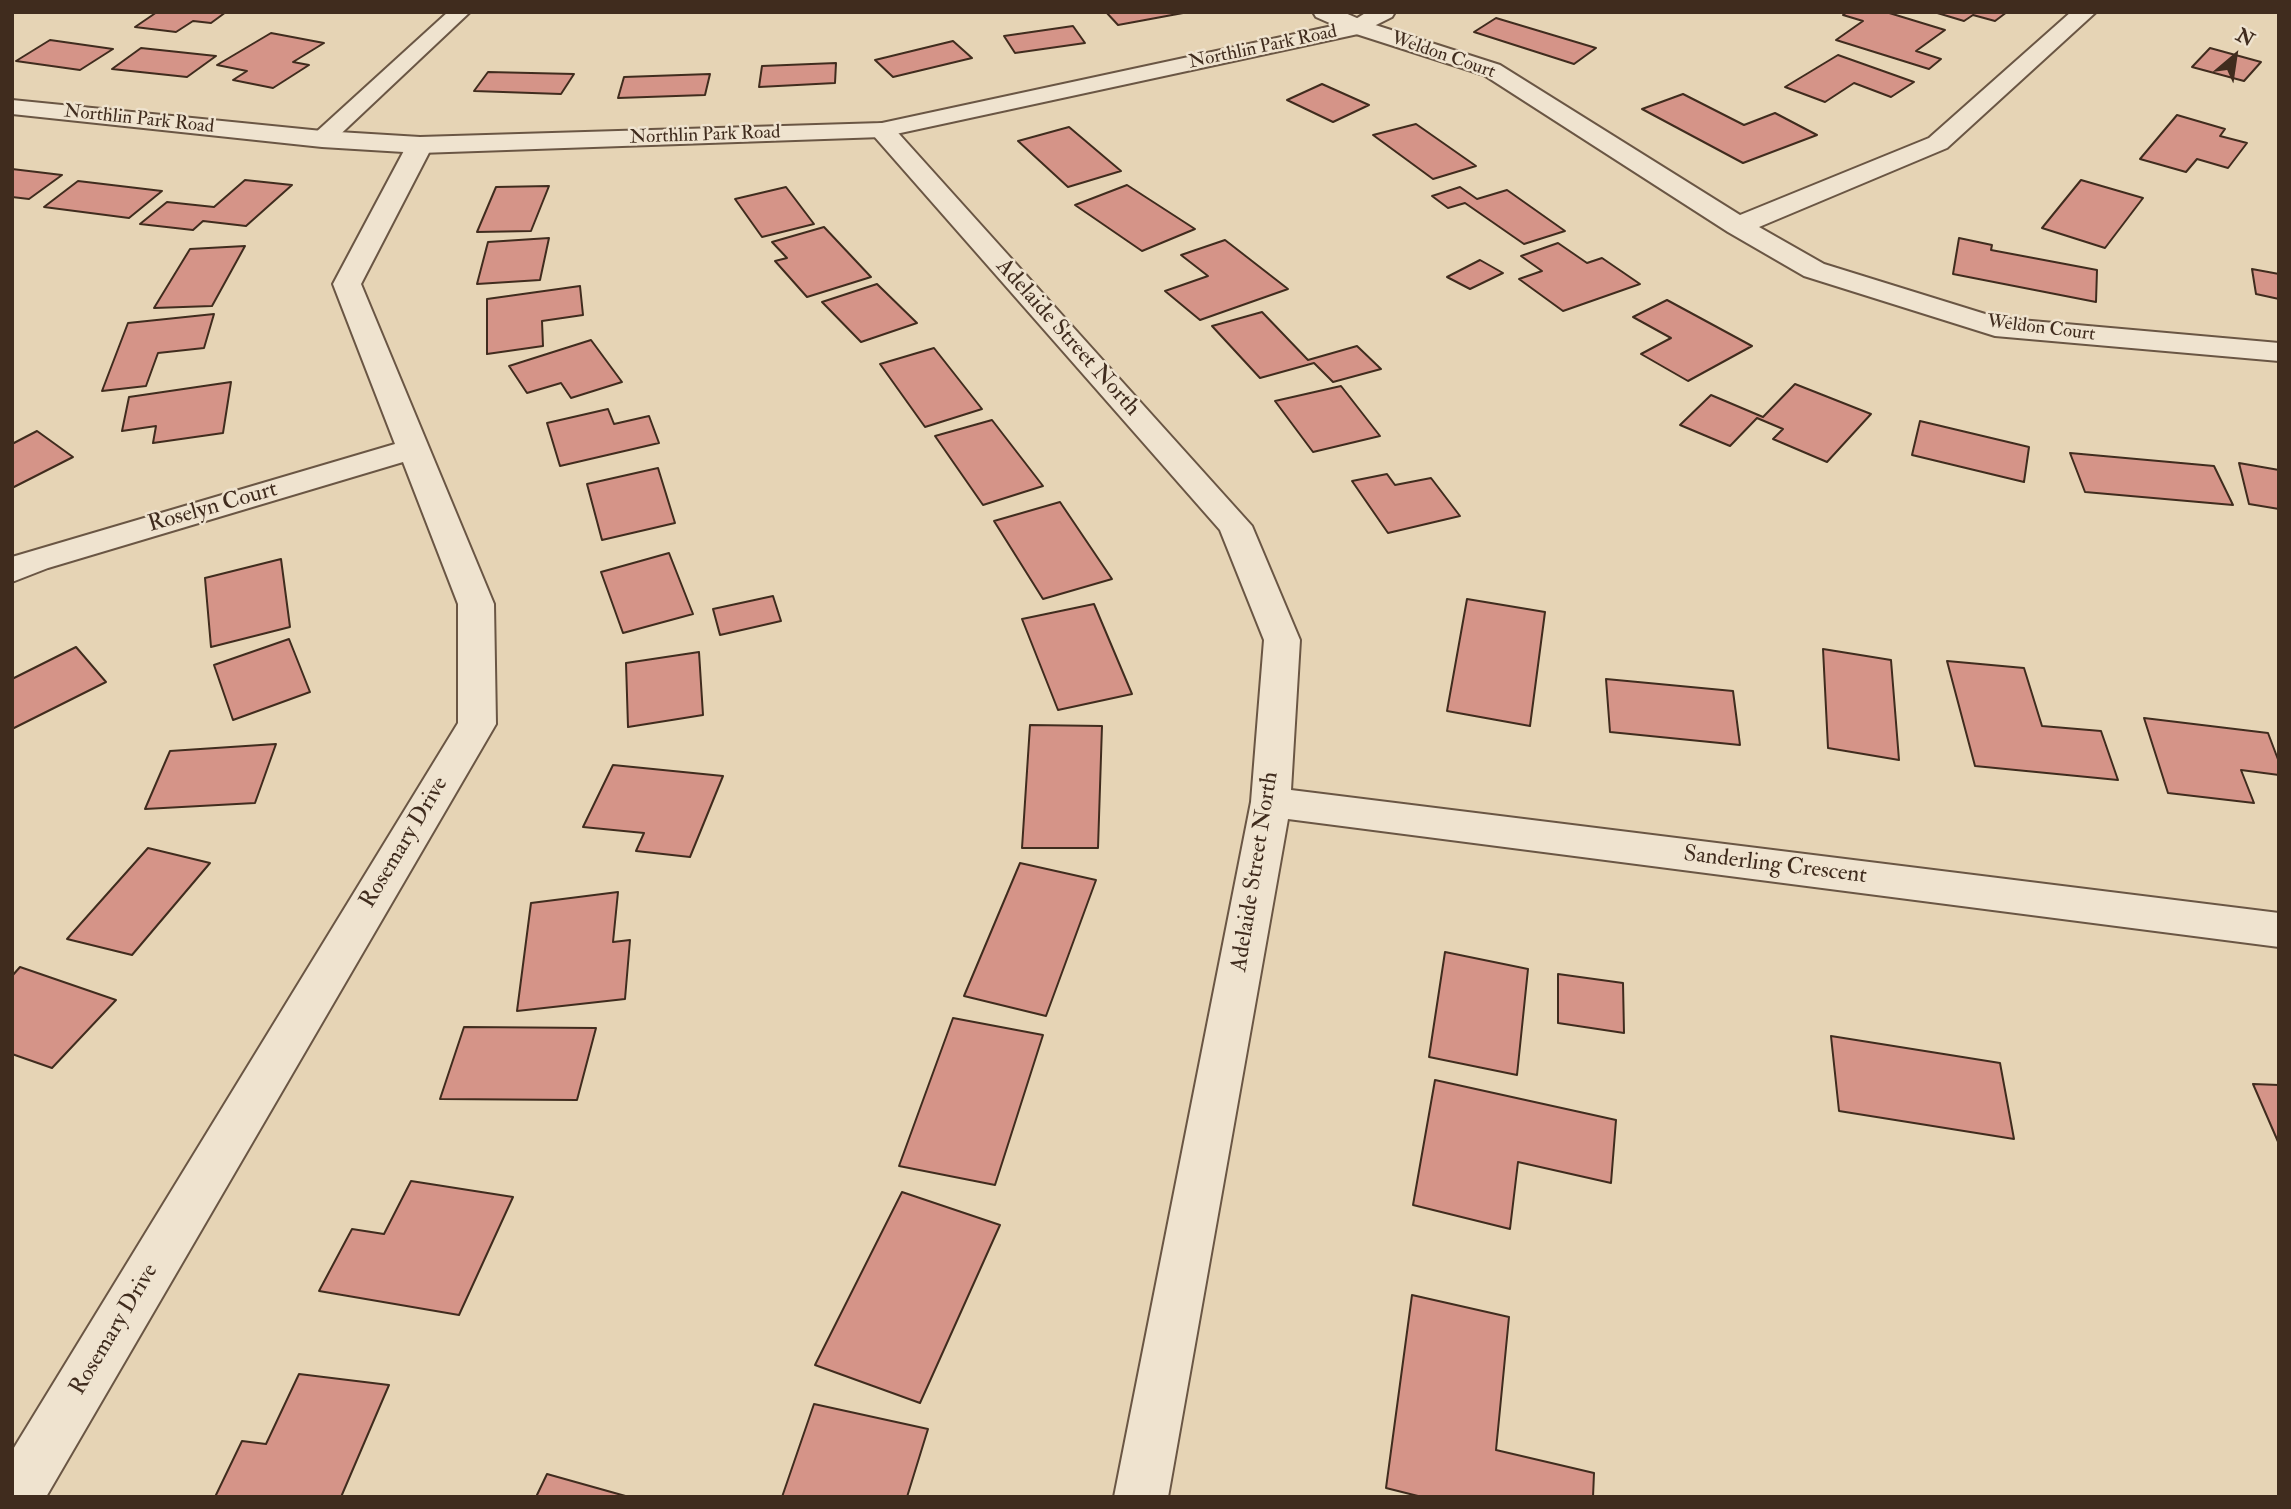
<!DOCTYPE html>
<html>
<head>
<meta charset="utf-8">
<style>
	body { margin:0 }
	#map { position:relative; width:2291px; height:1509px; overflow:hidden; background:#e6d4b5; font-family:"IM FELL Double Pica",serif }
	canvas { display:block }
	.frame { position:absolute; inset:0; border:14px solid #402c1e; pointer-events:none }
	.north { position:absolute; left:2200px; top:21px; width:70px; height:70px; -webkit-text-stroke:5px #efe3cf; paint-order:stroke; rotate:29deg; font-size:19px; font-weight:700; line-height:28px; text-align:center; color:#402c1e }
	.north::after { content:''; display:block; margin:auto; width:24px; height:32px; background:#402c1e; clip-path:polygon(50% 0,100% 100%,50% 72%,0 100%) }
</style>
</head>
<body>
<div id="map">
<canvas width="2291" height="1509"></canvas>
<div class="frame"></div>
<div class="north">N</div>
</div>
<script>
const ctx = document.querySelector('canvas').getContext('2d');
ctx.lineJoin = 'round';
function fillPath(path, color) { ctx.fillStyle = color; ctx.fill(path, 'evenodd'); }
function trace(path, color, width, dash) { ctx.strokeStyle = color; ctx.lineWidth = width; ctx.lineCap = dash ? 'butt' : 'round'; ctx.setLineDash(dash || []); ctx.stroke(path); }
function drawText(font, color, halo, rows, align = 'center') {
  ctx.font = font + ' "IM FELL Double Pica",serif'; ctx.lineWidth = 5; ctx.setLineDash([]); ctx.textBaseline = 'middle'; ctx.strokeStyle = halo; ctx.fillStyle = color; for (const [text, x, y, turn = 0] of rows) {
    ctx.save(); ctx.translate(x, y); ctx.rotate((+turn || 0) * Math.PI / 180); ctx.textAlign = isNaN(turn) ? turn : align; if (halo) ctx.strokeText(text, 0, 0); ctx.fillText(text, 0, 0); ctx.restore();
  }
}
const building = new Path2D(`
	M157,12h69l-15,11 -18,-2 -17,11 -41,-5z
	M1106,12h77v1l-65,12z
	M1847,12h39l59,18 -29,21 25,8 -12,10 -93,-29 27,-19 -20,-6z
	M1934,12h73l-12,9 -22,-6 -9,6z
	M1496,18l100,30 -22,16 -100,-32z
	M1073,26l12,17 -70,10 -11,-17z
	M271,33l53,10 -31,19 16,3 -36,23 -40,-8 14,-9 -30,-6z
	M50,40l63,9 -33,21 -64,-9z
	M953,41l19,17 -79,19 -18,-17z
	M141,48l75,8 -29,21 -75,-8z
	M2210,48l51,14 -17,19 -52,-14z
	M1838,55l76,27 -23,15 -37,-14 -29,19 -40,-15z
	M836,63l-1,20 -76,4 3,-21z
	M488,72l86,2 -13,20 -87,-3z
	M710,74l-5,21 -87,3 6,-21z
	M1322,84l47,21 -36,17 -46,-22z
	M1683,94l61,31 31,-12 42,22 -74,28 -101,-54z
	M2177,115l48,14 -5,7 27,7 -19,25 -31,-9 -11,13 -46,-13z
	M1416,124l60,42 -43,13 -60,-44z
	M1069,127l52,44 -53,16 -50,-46z
	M12,169l50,6 -33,24 -17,-2z
	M245,180l47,5 -46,41 -43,-5 -10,9 -53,-6 27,-22 47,5z
	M2081,180l62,18 -38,50 -63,-20z
	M78,181l84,10 -33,27 -85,-11z
	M1127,185l68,44 -53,22 -67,-46z
	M549,186l-18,45 -54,1 19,-45z
	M786,187l28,37 -52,13 -27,-38z
	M1460,187l17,12 30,-9 58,41 -41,13 -59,-41 -17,5 -16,-12z
	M824,227l47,50 -64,20 -32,-36 12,-3 -15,-16z
	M549,238l-9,42 -63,4 11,-42z
	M1959,238l33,7 -1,5 106,20 -1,32 -143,-28z
	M1225,240l63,49 -88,31 -35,-29 43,-15 -27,-21z
	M1558,243l29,20 15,-5 38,26 -77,27 -44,-32 23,-8 -21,-15z
	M245,246l-33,60 -58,2 36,-59z
	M1480,260l23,13 -33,16 -23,-12z
	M2252,269l27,5v25l-23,-5z
	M877,284l40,39 -56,19 -39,-40z
	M580,286l3,29 -41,6 1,25 -56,8v-55z
	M1667,300l85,46 -64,35 -47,-27 30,-16 -38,-21z
	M1262,312l46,48 49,-14 24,23 -48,13 -19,-19 -54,15 -48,-52z
	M214,314l-10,34 -46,5 -12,33 -44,5 26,-68z
	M591,340l31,42 -51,16 -10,-15 -34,10 -18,-27z
	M934,348l48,61 -57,18 -45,-63z
	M231,382l-8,51 -70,10 3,-17 -34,5 7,-34z
	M1795,384l76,30 -44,48 -54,-23 10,-10 -26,-11 -27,28 -50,-21 31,-30 52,22z
	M1341,386l39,50 -67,16 -38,-51z
	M608,409l6,15 35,-8 10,27 -99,23 -13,-43z
	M992,420l51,66 -60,19 -48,-69z
	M1920,421l109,26 -5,35 -112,-27z
	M37,431l36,26 -61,31v-44z
	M2070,453l144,13 19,39 -148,-13z
	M2239,463l40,7v39l-30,-5z
	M658,468l17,55 -73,17 -15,-56z
	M1387,474l8,11 36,-7 29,38 -72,17 -36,-52z
	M1060,502l52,77 -69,20 -49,-78z
	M669,553l24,61 -70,19 -22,-61z
	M281,559l9,68 -79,20 -6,-69z
	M773,596l8,25 -61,14 -7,-26z
	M1467,599l78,13 -15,114 -83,-15z
	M1094,604l38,90 -74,16 -36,-91z
	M289,639l21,53 -77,28 -19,-55z
	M76,647l30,35 -94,47v-50z
	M1823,649l68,11 8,100 -71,-12z
	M699,652l4,63 -75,12 -2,-64z
	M1947,661l77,7 18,58 59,5 17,49 -143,-14z
	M1606,679l127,12 7,54 -130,-13z
	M2144,718l124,15 11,29v13l-38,-5 13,33 -86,-10z
	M1030,725l72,1 -4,122h-76z
	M276,744l-21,59 -110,6 25,-58z
	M613,765l110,11 -33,81 -54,-6 8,-18 -61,-6z
	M148,848l62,15 -78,92 -65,-16z
	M1020,863l76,17 -50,136 -82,-20z
	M618,892l-5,50 17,-2 -5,59 -108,12 14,-108z
	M1445,952l83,17 -11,106 -88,-18z
	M20,967l96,33 -64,68 -40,-14v-78z
	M1558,974l65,9 1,50 -66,-10z
	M953,1018l90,17 -48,150 -96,-19z
	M464,1027l132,1 -19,72 -137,-1z
	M1831,1036l169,27 14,76 -175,-28z
	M1435,1080l181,40 -5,63 -93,-21 -8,67 -97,-24z
	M2253,1084l26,1v59z
	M411,1181l102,16 -54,118 -140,-24 33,-62 32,5z
	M902,1192l98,33 -80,178 -105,-38z
	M1412,1295l97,22 -13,133 98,23 -1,24h-171l-36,-9z
	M299,1374l90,11 -48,112h-126l27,-56 24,3z
	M814,1404l114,25 -21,68h-125z
	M547,1474l82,23h-93z`);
const service = new Path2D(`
	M448,12h22l-140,132h-16l-3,-5 3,-5z`);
const minor = new Path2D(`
	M1313,12h30l23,10 134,43 240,150 189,-77 142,-126h25l-149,136 -188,79 65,37 174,54 281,25v18l-284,-25 -191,-60 -76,-44 -244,-157 -134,-43 -34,-15z
	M882,123l9,2 361,401 48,114 -9,150 988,123v34l-991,-128 -120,678h-54l137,-695 13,-162 -44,-110 -347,-395 -3,-5 3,-5z
	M420,137l9,3 4,5 -72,139 133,320 2,120 -450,773h-34v-46l446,-728v-119l-55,-142 -355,106 -36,14v-25l383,-113 -62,-160 74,-139 4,-5z`);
const tertiary = new Path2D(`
	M1367,12h28l-3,5 -34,17 -476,103 -462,16 -98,-6 -310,-33v-14l310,31 98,6 462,-14 469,-101z`);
const farStreetnames = [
	["Northlin Park Road",1263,48,-12],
	["Weldon Court",1443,56,19],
	["Northlin Park Road",139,120,6],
	["Northlin Park Road",705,136,-2],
	["Weldon Court",2041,329,7]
];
const streetNames = [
	["Adelaide Street North",1067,338,48],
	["Roselyn Court",213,508,-16],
	["Rosemary Drive",405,843,-59],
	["Sanderling Crescent",1775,866,7],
	["Adelaide Street North",1256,872,-81],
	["Rosemary Drive",115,1330,-59]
];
fillPath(building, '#d59488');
trace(building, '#402c1e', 2);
trace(service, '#6a5644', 4);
trace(minor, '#6a5644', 4);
trace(tertiary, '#6a5644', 4);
fillPath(service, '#efe3cf');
fillPath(minor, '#efe3cf');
fillPath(tertiary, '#efe3cf');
drawText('19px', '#402c1e', '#efe3cf', farStreetnames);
drawText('23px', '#402c1e', '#efe3cf', streetNames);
</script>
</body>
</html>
